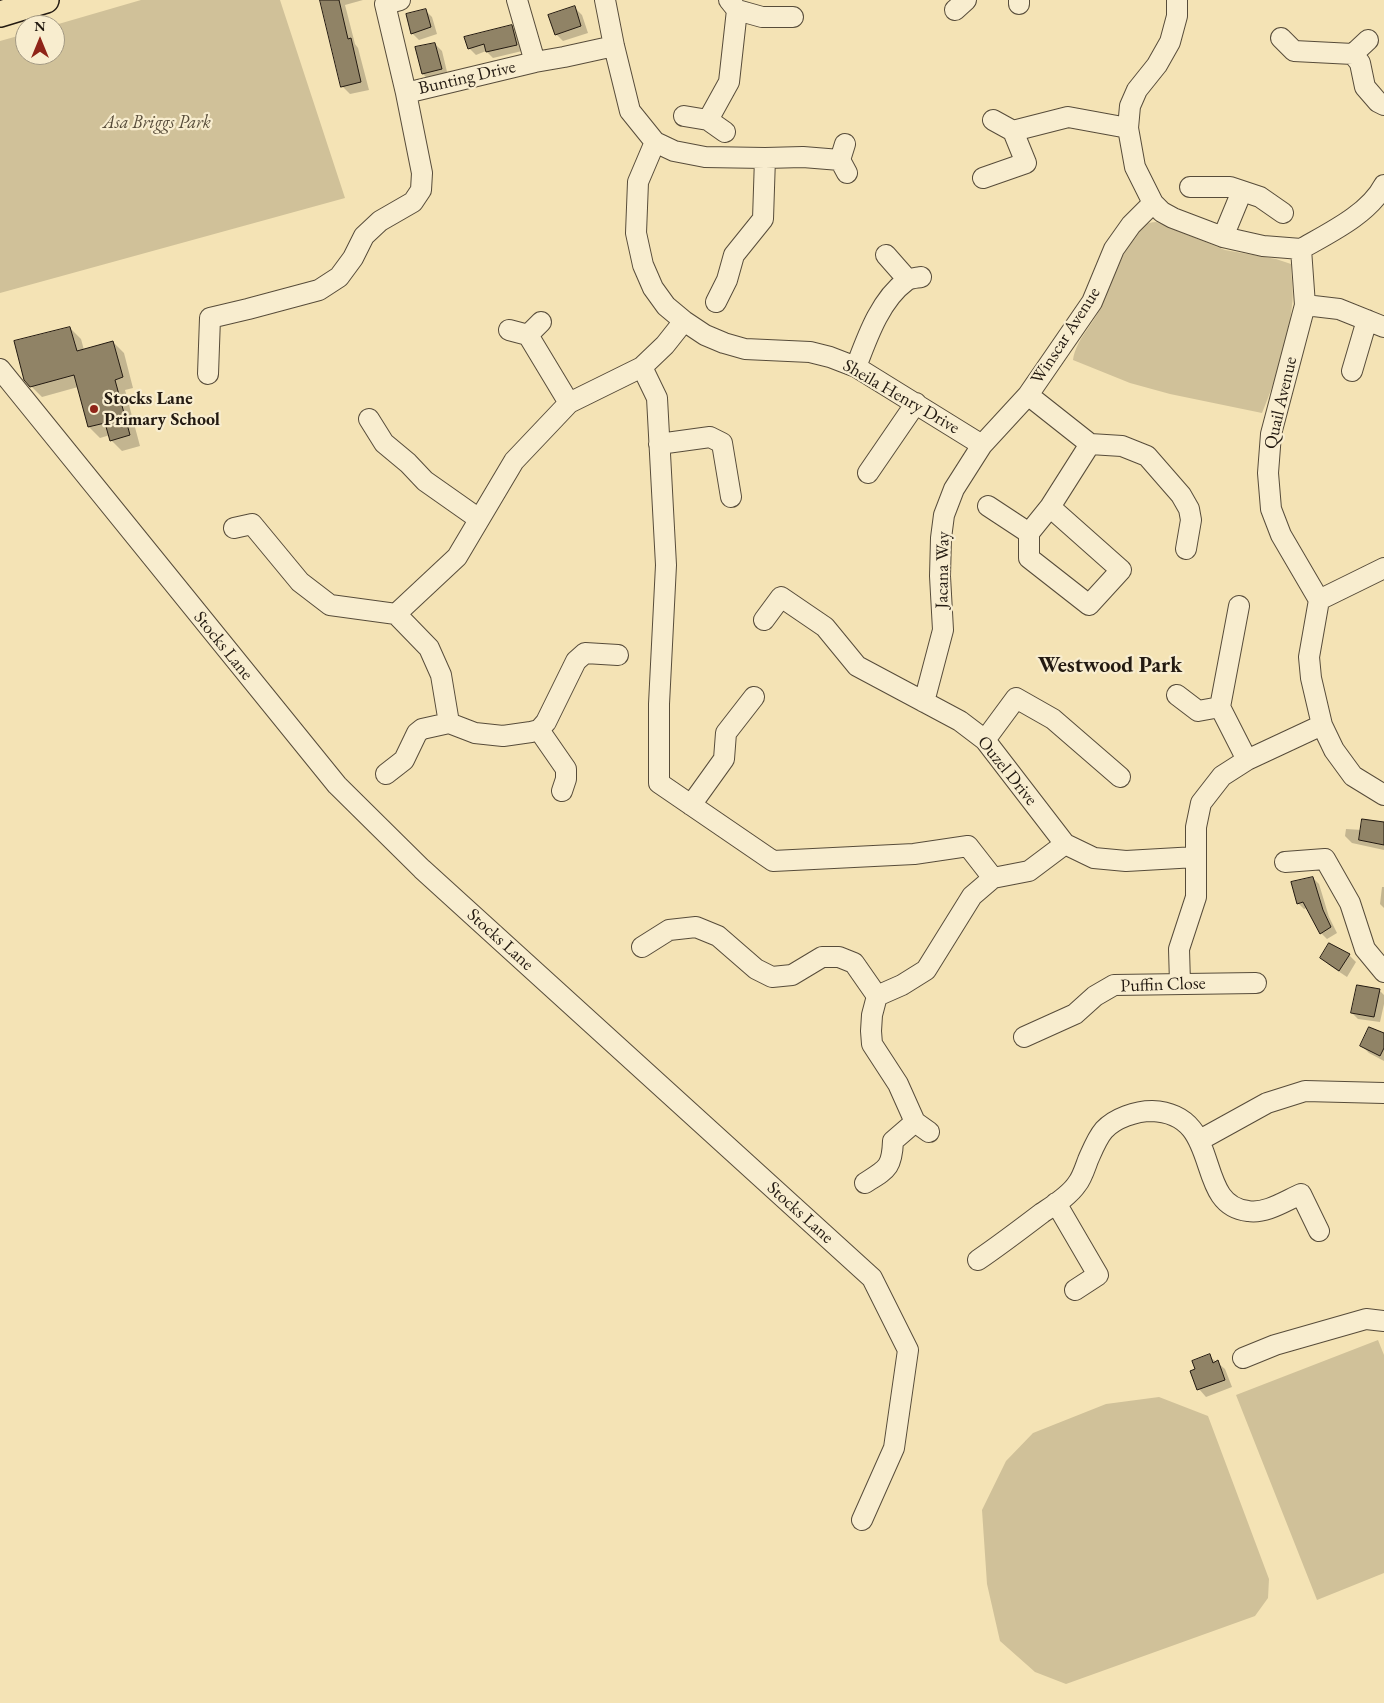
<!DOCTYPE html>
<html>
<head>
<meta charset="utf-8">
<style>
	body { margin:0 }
	#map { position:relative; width:1384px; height:1703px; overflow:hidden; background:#f4e3b5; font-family:"EB Garamond",serif }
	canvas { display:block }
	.north { position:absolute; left:15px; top:15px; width:50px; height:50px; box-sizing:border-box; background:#f8edcf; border:1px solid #a39983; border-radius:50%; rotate:0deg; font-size:14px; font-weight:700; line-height:20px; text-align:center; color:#231a11 }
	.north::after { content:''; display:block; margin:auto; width:18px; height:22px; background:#8f2418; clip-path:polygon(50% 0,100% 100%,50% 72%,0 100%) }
</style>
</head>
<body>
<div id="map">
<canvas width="1384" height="1703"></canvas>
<div class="north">N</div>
</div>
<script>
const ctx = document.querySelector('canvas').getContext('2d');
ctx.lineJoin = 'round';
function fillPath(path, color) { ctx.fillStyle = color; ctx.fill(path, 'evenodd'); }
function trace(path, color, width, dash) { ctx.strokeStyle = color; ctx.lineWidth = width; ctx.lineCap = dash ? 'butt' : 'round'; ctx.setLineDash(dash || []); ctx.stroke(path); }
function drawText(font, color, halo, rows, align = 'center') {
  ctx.font = font + ' "EB Garamond",serif'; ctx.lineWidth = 4.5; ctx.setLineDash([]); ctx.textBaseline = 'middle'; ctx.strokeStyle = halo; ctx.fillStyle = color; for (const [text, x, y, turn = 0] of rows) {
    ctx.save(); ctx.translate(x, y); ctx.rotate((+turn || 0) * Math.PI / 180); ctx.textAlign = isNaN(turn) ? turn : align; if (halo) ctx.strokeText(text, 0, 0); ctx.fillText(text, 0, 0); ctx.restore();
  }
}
const green = new Path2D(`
	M141,0h139l65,198 -345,95v-252l25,-7v21h30v-30z
	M1156,222l69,28 51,9 15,5c0,14 3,29 1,42 -4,38 -16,73 -30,107l-92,-19 -40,-11 -57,-23c3,-20 18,-33 27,-51 11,-22 25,-69 45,-84 3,-2 7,-3 11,-3z
	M1378,1340l6,15v218l-67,27 -81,-205z
	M1159,1397l49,19 61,163 -1,19 -13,18 -189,68 -31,-12 -35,-31 -13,-57 -5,-74 24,-49 27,-28 73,-29z`);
const shadow = new Path2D(`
	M322,0h41l-18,5 10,39 3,4 11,42 -19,4 -8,-8z
	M575,8l7,7 6,18 -25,8 -7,-7z
	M425,10l7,7 5,17 -18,6 -7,-7z
	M512,26l6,7 4,18 -29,7 -7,-7 -10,4 -7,-7z
	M435,44l7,7 6,25 -18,5 -7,-7 -7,-26z
	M70,328l11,11 3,11 29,-8 11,11 9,35 -8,2 15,56 -18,5 -11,-11 -1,-5 -10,3 -11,-11 -11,-40 -36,10 -11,-11z
	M1384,827v26v-3l-32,-7 -7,-7 1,-7 16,1z
	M1313,878l6,6 10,33 8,16 -10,6 -6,-6 -14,-25 -3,1 -6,-6z
	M1382,887h2v21l-4,-4z
	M1330,944l19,11 7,7 -9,15 -18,-12 -7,-7z
	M1379,990l5,5v9l-4,18 -22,-3 -6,-6z
	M1384,1035v26l-15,-8 -7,-7z
	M1209,1356l16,13 7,18 -26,10 -7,-8 -7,-18 5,-2z`);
const building = new Path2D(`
	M320,0h19l9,39 3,-1 10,44 -20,5z
	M575,6l6,20 -26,9 -7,-20z
	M426,9l5,18 -20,7 -5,-20z
	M512,25l5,20 -31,7 -2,-8 -16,5 -4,-12z
	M435,43l7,26 -20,5 -7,-27z
	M70,327l7,24 36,-10 10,36 -8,3 15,55 -20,6 -5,-18 -17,4 -14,-52 -44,12 -6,-7 -10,-39z
	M1362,819l22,3v23l-25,-5z
	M1313,877l10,33 8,17 -11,7 -17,-32 -6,2 -6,-22z
	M1329,943l21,11 -11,17 -19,-13z
	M1357,985l23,4 -6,28 -23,-4z
	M1369,1027l15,6v15l-4,8 -20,-10z
	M1210,1354l3,9 5,-3 7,20 -28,10 -7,-19 5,-2 -3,-8z`);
const minor = new Path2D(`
	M517,0l18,62
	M605,0l9,46 16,65 25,31
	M1177,0v16l-7,26 -13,23 -20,25 -7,16 -2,22 7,39 18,36 9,9 11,6 50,19 40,9 38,3
	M1019,4v-4
	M737,10l25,7h31
	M955,10l11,-10
	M1281,38l13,13 59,3 7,9 5,24 13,15 6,3
	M1353,54l15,-14
	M406,93l129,-31 29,-5 50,-11
	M684,116l24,4 17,12
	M708,120l21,-38 8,-72 -8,-10
	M993,120l20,11
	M845,144l-5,16 7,13
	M765,158l-60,-1 -31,-6 -19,-9 -17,40 -2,51 7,32 10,23 13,18 18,15 21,14 19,8 21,6 65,3 20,5 26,10 126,78
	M983,178l43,-15 -13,-32 55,-14 60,11
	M1190,187h40l30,10 23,16
	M1223,237l19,-46
	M1301,249l4,56 -34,129 -3,39 3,36 10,26 38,65 -10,57 2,21 11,47 12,25 19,26 31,19
	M1301,249c28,-16 68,-35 83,-64
	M886,255l22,25
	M716,302l11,-22 7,-25 29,-36 2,-61 38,-1 37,3
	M1305,305l34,4 45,18
	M509,330l19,5 13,-13
	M528,335l41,68
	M642,367l15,31 9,167 -7,139v79l114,78 141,-7 54,-8 25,32
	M856,367c11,-29 24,-67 50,-86 4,-3 11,-3 15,-4
	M0,369l337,416 85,84 450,409 36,72 -14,98 -32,72
	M1352,371l15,-51
	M208,374l2,-56 38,-9 71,-19 20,-13 14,-19 11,-22 16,-15 33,-19 8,-12 1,-17 -16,-80 -21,-89 15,-4
	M1028,395l62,49 32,2 25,10 34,39 8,14 2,11 -5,29
	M369,419l15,24 24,20 17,18 54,38
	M659,444l51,-7 12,6 9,54
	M868,473l48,-70
	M988,506l41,27
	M1050,507l71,63 -32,35 -60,-47v-25l21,-26 40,-63
	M234,528l18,-4 48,58 30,23 66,9 61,-57 57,-96 55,-58 73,-36 23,-22 19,-24
	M1319,600l65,-32
	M1239,606l-19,101 27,53
	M396,614l33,34 12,27 8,48
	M764,620l17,-23 44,30 32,39 103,55 25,19 80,104 29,14 32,3 70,-4
	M1177,695l21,16 22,-4
	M924,702l19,-72 -3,-54 1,-38 3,-23 10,-26 28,-44 46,-50 64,-93 22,-53 17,-24 22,-22
	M539,730l27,39v10l-4,12
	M985,740l31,-42 37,21 67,58
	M386,774l18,-14 13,-27 5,-4 27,-6 26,10 28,3 28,-4 8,-2 7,-8 30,-61 9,-8 33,2
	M691,805l33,-46 2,-26 28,-36
	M1285,862l40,-3 25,44 15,46 19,23
	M642,947l27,-17 27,-3 22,9 38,33 16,8 20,-2 30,-18h17l15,6 23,33
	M1180,983l-1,-34 17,-52v-70l5,-24 21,-27 25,-16 75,-35
	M1024,1037l51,-23 20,-18 19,-11 142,-2
	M915,1122l14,10
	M1200,1140l67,-37 38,-12 79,2
	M865,1183c22,-14 27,-15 28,-42l22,-19 -17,-38 -26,-40 -1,-13 1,-16 5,-19 25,-11 24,-15 46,-74 21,-18 36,-7 36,-27
	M1056,1203l42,72 -23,15
	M978,1260c22,-15 43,-31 64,-47 12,-8 27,-17 35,-29 5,-6 8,-16 11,-24 4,-9 9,-22 16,-30 11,-12 32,-19 48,-19 73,3 40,94 96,100 18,3 37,-10 53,-17l18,37
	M1243,1358l32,-13 91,-26 18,2`);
const major = new Path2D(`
	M0,14l46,-14`);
const markers = [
	[94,409,5,"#8f2418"]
];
const streetNames = [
	["Bunting Drive",467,78,-13],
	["Winscar Avenue",1066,336,-57],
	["Sheila Henry Drive",901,397,30],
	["Quail Avenue",1281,403,-77],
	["Jacana Way",943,570,-89],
	["Stocks Lane",223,646,51],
	["Ouzel Drive",1007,771,51],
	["Stocks Lane",500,940,42],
	["Puffin Close",1163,985,-2],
	["Stocks Lane",800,1213,42]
];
const parkNames = [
	["Asa Briggs Park",157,123]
];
const poiNames = [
	["Stocks Lane",104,399],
	["Primary School",104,420]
];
const districtNames = [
	["Westwood Park",1110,666]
];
fillPath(green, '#d0c199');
fillPath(shadow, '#0003');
fillPath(building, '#908366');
trace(building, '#231a11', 1);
trace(minor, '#574c3a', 22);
trace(major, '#231a11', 28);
trace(minor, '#f8edcf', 20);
trace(major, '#f4e3b5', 25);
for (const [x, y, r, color] of markers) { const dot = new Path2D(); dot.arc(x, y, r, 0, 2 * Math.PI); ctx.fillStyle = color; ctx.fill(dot); trace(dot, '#f8edcf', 2); }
drawText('18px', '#231a11', '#f8edcf', streetNames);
drawText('italic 18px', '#574c3a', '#f8edcf', parkNames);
drawText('bold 18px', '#231a11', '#f8edcf', poiNames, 'left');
drawText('bold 22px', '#231a11', '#f8edcf', districtNames);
</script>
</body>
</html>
